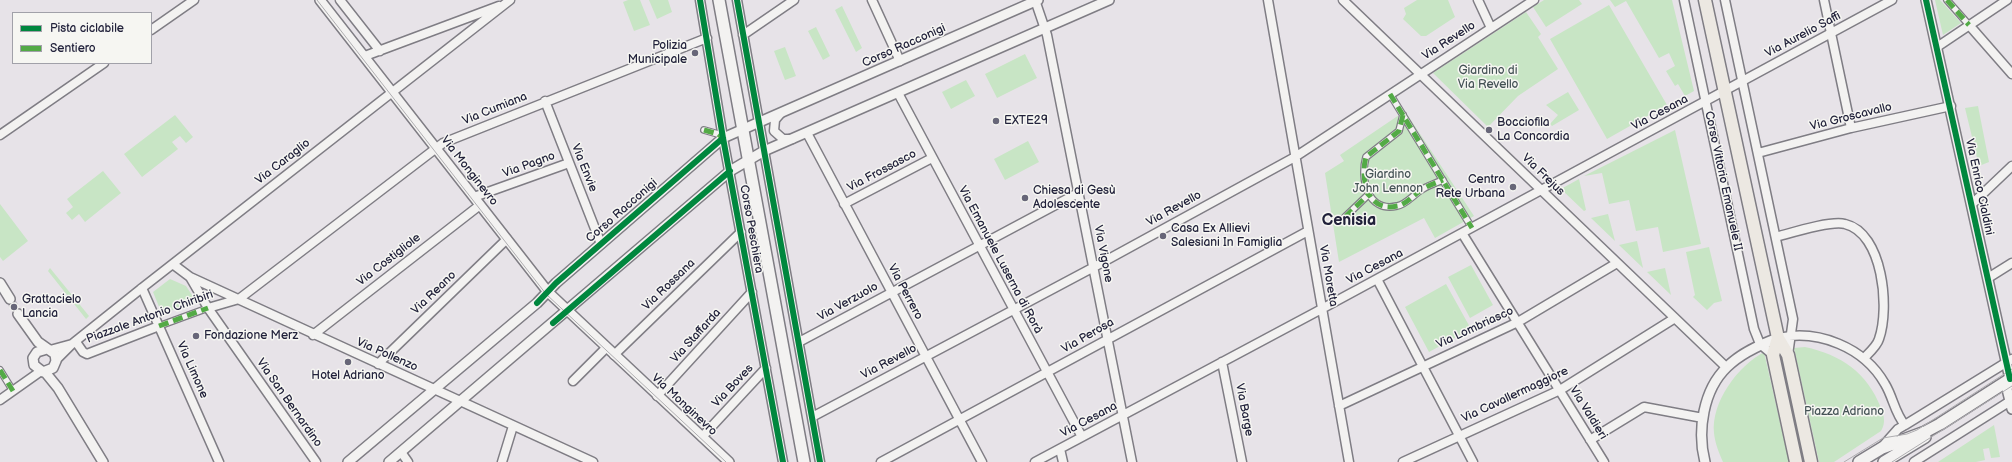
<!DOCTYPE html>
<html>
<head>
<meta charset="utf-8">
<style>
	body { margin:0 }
	#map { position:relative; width:2012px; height:462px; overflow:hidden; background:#e7e3e8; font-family:"Balsamiq Sans",sans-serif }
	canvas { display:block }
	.legend { position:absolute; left:12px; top:12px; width:140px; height:52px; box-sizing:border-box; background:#f6f6f2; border:1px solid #a1a1a9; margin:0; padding:5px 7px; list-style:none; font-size:12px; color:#22223b }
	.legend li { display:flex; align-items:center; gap:8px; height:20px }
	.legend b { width:20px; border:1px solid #a1a1a9 }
</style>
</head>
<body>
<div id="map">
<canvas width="2012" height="462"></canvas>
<ul class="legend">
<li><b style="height:5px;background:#00873e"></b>Pista ciclabile</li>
<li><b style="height:5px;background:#53aa46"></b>Sentiero</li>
</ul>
</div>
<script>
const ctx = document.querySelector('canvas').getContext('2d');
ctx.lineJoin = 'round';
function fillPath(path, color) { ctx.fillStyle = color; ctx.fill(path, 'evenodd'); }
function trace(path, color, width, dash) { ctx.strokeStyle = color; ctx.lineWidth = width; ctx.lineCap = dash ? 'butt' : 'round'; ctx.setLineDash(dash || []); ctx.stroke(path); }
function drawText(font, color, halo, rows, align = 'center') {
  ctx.font = font + ' "Balsamiq Sans",sans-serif'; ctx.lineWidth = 3; ctx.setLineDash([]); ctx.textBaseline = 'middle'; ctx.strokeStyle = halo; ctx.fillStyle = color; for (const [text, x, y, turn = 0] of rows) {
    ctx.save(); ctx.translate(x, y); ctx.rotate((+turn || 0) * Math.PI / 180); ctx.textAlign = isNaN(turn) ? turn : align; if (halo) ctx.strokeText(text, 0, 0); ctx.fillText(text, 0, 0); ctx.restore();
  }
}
const green = new Path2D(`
	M628,0h12l10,25 -16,6 -11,-29z
	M649,0h19l4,12 -15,7z
	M1417,0h31l7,17 -29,19h-5l-18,-17 3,-5 -2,-6z
	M1544,0h35l3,4 -36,23 -13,-20z
	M1610,0h62l22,91 -9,5 -7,-12 -3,2 -9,-15 9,-5 -6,-13 -10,5 -33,-57 -11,6z
	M1935,0h5l21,23 -18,12z
	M1609,5l58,100 -60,34 -57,-100z
	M842,6l20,42 -6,4 -21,-42z
	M1526,12l15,22 -3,3 20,32 -40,27 -30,31 -55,-54z
	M816,27l14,29 -7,4 -15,-29z
	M785,47l11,29 -11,4 -11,-29z
	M1025,54l12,24 -40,20 -12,-24z
	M966,80l9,16 -24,13 -9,-17z
	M1568,92l11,18 -27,16 -2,-2 8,-9 -12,-10z
	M1978,106l11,56 -10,4 -14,-58z
	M1405,111l69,105 -39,22 -11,-20 -85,44 -14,-89 19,-12 -4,-6z
	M175,115l18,22 -7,6 -6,-7 -8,6 6,7 -36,28 -18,-23z
	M1675,130l26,114 -38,8 -5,-25 -22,4 -7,-31 -20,4 -7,-31 -18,3z
	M1028,141l11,21 -34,18 -11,-21z
	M103,171l18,22 -36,29 -6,-8 -7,6 -6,-7 7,-6 -6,-8z
	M1579,179l7,31 -2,1 -23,-22z
	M0,204l28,37 -25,20 -3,-4z
	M1608,214l7,27 -24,-23z
	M1637,241l6,27 -24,-23z
	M1709,247l13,54 -8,2 -7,7 -14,-13 2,-2 -9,-43z
	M1471,265l22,40 -23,13 -22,-41z
	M50,268l39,48 -3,3 -38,-48z
	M1665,268l6,27 -24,-23z
	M170,279l16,7 10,15 -34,13 -9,-22z
	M1446,284l25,45 -42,23 -24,-45z
	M1805,347c36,8 62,25 76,61 3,7 5,15 0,23l-47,31h-15l-25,-114z
	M1764,352l25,110h-66c-4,-9 -8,-19 -9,-29 -3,-31 24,-67 50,-81z
	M1994,425l6,32 -9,1 -2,-10 -6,1 2,11 -9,2h-38z`);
const tertiaryTunnel = new Path2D(`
	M10,299l8,15`);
const pedestrian = new Path2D(`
	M1947,0l22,25
	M1390,94l82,134
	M1403,115l-4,16 -33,26c-6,21 1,56 31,49 9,-1 18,-13 26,-17 6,-4 13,-6 20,-9
	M704,130l14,4 5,4
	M1345,217l23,-22
	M159,326l49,-18
	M0,370l13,21`);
const minor = new Path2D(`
	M340,0l40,51
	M700,0l23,138 60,324
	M737,0l83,462
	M872,0l28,61
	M1035,0l12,35 85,427
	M1268,0l81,462
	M1343,0l383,367
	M1478,0l13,28
	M1684,0l70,329 6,15 13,11
	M1725,0l68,319 -5,36
	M1824,0l27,128
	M1969,25l43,49
	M151,30l43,-30
	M743,35l51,-35
	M1937,47l70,-47
	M365,56l134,-50
	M898,93l184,344
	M545,101l56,143
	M781,113l-6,7 -1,11 9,8h9
	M807,133l175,329
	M0,135l104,-72
	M1758,153l93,-25 100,-22
	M474,197l95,-34
	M844,204l88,-46
	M1972,204l40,-38
	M1462,233l142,229
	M1776,237c15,-4 55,-17 69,-13 38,9 45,84 34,115 -2,7 -10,14 -15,19
	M174,265l16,12 403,185
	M190,277l18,31 108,154
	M1988,278l24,-15
	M1377,279l96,183
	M142,288l77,174
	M208,308l31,-9 204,-156 264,-105
	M313,335l167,-130
	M1778,338c40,-9 86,9 107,46 8,13 10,30 20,41
	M76,342l7,10 4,2 72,-28
	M799,342l279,-149
	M50,350l22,-6
	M614,355l127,-123
	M56,360l16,-16 70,-56 368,-288
	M1222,362l20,100
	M378,364l129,-125
	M573,381l33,-33
	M657,396l95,-104
	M0,400l41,-29
	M1339,406l179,-84 99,-59
	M812,417l282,-150 201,-110 239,-157
	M702,437l64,-69
	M1590,440l54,-33 59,11
	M1882,447l16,-18 7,-4 107,-66
	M1060,449l3,13
	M401,452l7,10
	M502,462l11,-36
	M881,462l427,-231
	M1035,462l281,-150 576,-312
	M1403,462l157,-72 115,-72
	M1914,462l98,-62`);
const tertiary = new Path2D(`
	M320,0l228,292 181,170
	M1926,0l84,379 -3,10 5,20
	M0,283l10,16
	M18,314l20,28 17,12 1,7 -3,7 -10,4 -9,-7 -1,-7 4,-6 10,-3
	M45,372l13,16 45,74
	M348,462l189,-159 19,-20 167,-145 315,-138
	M389,462l341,-291 34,-20 345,-151
	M1705,462c-8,-31 -2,-72 22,-95 14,-14 32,-22 51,-29`);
const secondary = new Path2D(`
	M719,0l85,462
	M1859,462l23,-14 43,-16 15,-8 72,-46
	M1884,462l41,-25`);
const primary = new Path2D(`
	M1705,0l73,338 10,17 23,107
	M1778,338l-5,17 23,107`);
const tram = new Path2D(`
	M317,0l229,294 180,168
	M1844,462l39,-24 24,-4 10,-4 95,-61
	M1892,462l120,-76`);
const quiet = new Path2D(`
	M1947,0l22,25
	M1390,94l82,134
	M1403,115l-4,16 -33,26c-6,21 1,56 31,49 9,-1 18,-13 26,-17 6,-4 13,-6 20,-9
	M704,130l14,4 5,4
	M1345,217l23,-22
	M159,326l49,-18
	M0,370l13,21`);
const cycleway = new Path2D(`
	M700,0l23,138 60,324
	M737,0l83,462
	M1926,0l84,379
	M537,303l19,-20 167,-145
	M553,323l177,-152`);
const markers = [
	[695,53,4,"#676678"],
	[996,121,4,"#676678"],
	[1489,130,4,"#676678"],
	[1513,187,4,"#676678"],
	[1025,198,4,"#676678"],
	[1163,236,4,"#676678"],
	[14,307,4,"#676678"],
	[196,336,4,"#676678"],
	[348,362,4,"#676678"]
];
const streetNames = [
	["Via Aurelio Saffi",1803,35,-28],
	["Via Revello",1449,41,-33],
	["Corso Racconigi",904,46,-24],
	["Via Cumiana",495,109,-22],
	["Via Cesana",1660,113,-28],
	["Via Groscavallo",1851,117,-14],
	["Via Caraglio",283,162,-38],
	["Via Pagno",529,165,-20],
	["Via Envie",584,168,68],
	["Via Monginevro",469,171,52],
	["Via Frossasco",882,171,-28],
	["Via Frejus",1543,175,44],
	["Corso Vittorio Emanuele II",1723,181,78],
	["Via Enrico Cialdini",1979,187,78],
	["Via Revello",1174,209,-29],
	["Corso Racconigi",622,211,-41],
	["Corso Peschiera",751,229,80],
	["Via Vigone",1103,254,79],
	["Via Costigliole",389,260,-38],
	["Via Emanuele Luserna di Rorà",1000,260,62],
	["Via Cesana",1375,267,-28],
	["Via Moretta",1328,276,80],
	["Via Rossana",669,285,-44],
	["Via Perrero",905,292,62],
	["Via Reano",434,293,-44],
	["Via Verzuolo",848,302,-29],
	["Piazzale Antonio Chiribiri",150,317,-20],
	["Via Lombriasco",1475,328,-25],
	["Via Staffarda",696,336,-48],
	["Via Perosa",1088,336,-30],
	["Via Pollenzo",387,355,24],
	["Via Revello",889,362,-28],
	["Via Limone",192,370,66],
	["Via Boves",733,386,-47],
	["Via Cavallermaggiore",1515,395,-25],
	["Via San Bernardino",289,403,55],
	["Via Monginevro",684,405,43],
	["Via Barge",1244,410,79],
	["Via Valdieri",1588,413,58],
	["Via Cesana",1089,420,-28]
];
const poiNames = [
	["Polizia",687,46,"right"],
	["Municipale",687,60,"right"],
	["EXTE29",1004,121],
	["Bocciofila",1497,123],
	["La Concordia",1497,137],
	["Centro",1505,180,"right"],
	["Rete Urbana",1505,194,"right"],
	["Chiesa di Gesù",1033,191],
	["Adolescente",1033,205],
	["Casa Ex Allievi",1171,229],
	["Salesiani In Famiglia",1171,243],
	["Grattacielo",22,300],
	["Lancia",22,314],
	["Fondazione Merz",204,336],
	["Hotel Adriano",348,376,"center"]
];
const parkNames = [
	["Giardino di",1488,71],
	["Via Revello",1488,85],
	["Giardino",1388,175],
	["John Lennon",1388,189],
	["Piazza Adriano",1844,412]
];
const districtNames = [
	["Cenisia",1349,221]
];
fillPath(green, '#c8e5c5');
trace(tertiaryTunnel, '#c0bcc5', 9, [9, 4.5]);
trace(pedestrian, '#7f7d84', 8);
trace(minor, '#7f7d84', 11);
trace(tertiary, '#7f7d84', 12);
trace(secondary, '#7f7d84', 14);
trace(primary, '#7f7d84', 15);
trace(pedestrian, '#f3f2f1', 5.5);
trace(minor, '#f3f2f1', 8);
trace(tertiary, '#f3f2f1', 9);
trace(secondary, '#f3f2f1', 11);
trace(primary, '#ece8e2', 12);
trace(tram, '#aeadb0', 1);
trace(quiet, '#53aa46', 5, [10, 5]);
trace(cycleway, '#00873e', 6);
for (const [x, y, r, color] of markers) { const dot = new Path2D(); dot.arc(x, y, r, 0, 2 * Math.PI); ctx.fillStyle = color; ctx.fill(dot); trace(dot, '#f6f6f2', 1.5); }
drawText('12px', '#22223b', '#f6f6f2', streetNames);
drawText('12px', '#22223b', '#f6f6f2', poiNames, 'left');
drawText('12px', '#455356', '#f6f6f2', parkNames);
drawText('bold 16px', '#22223b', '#f6f6f2', districtNames);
</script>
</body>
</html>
